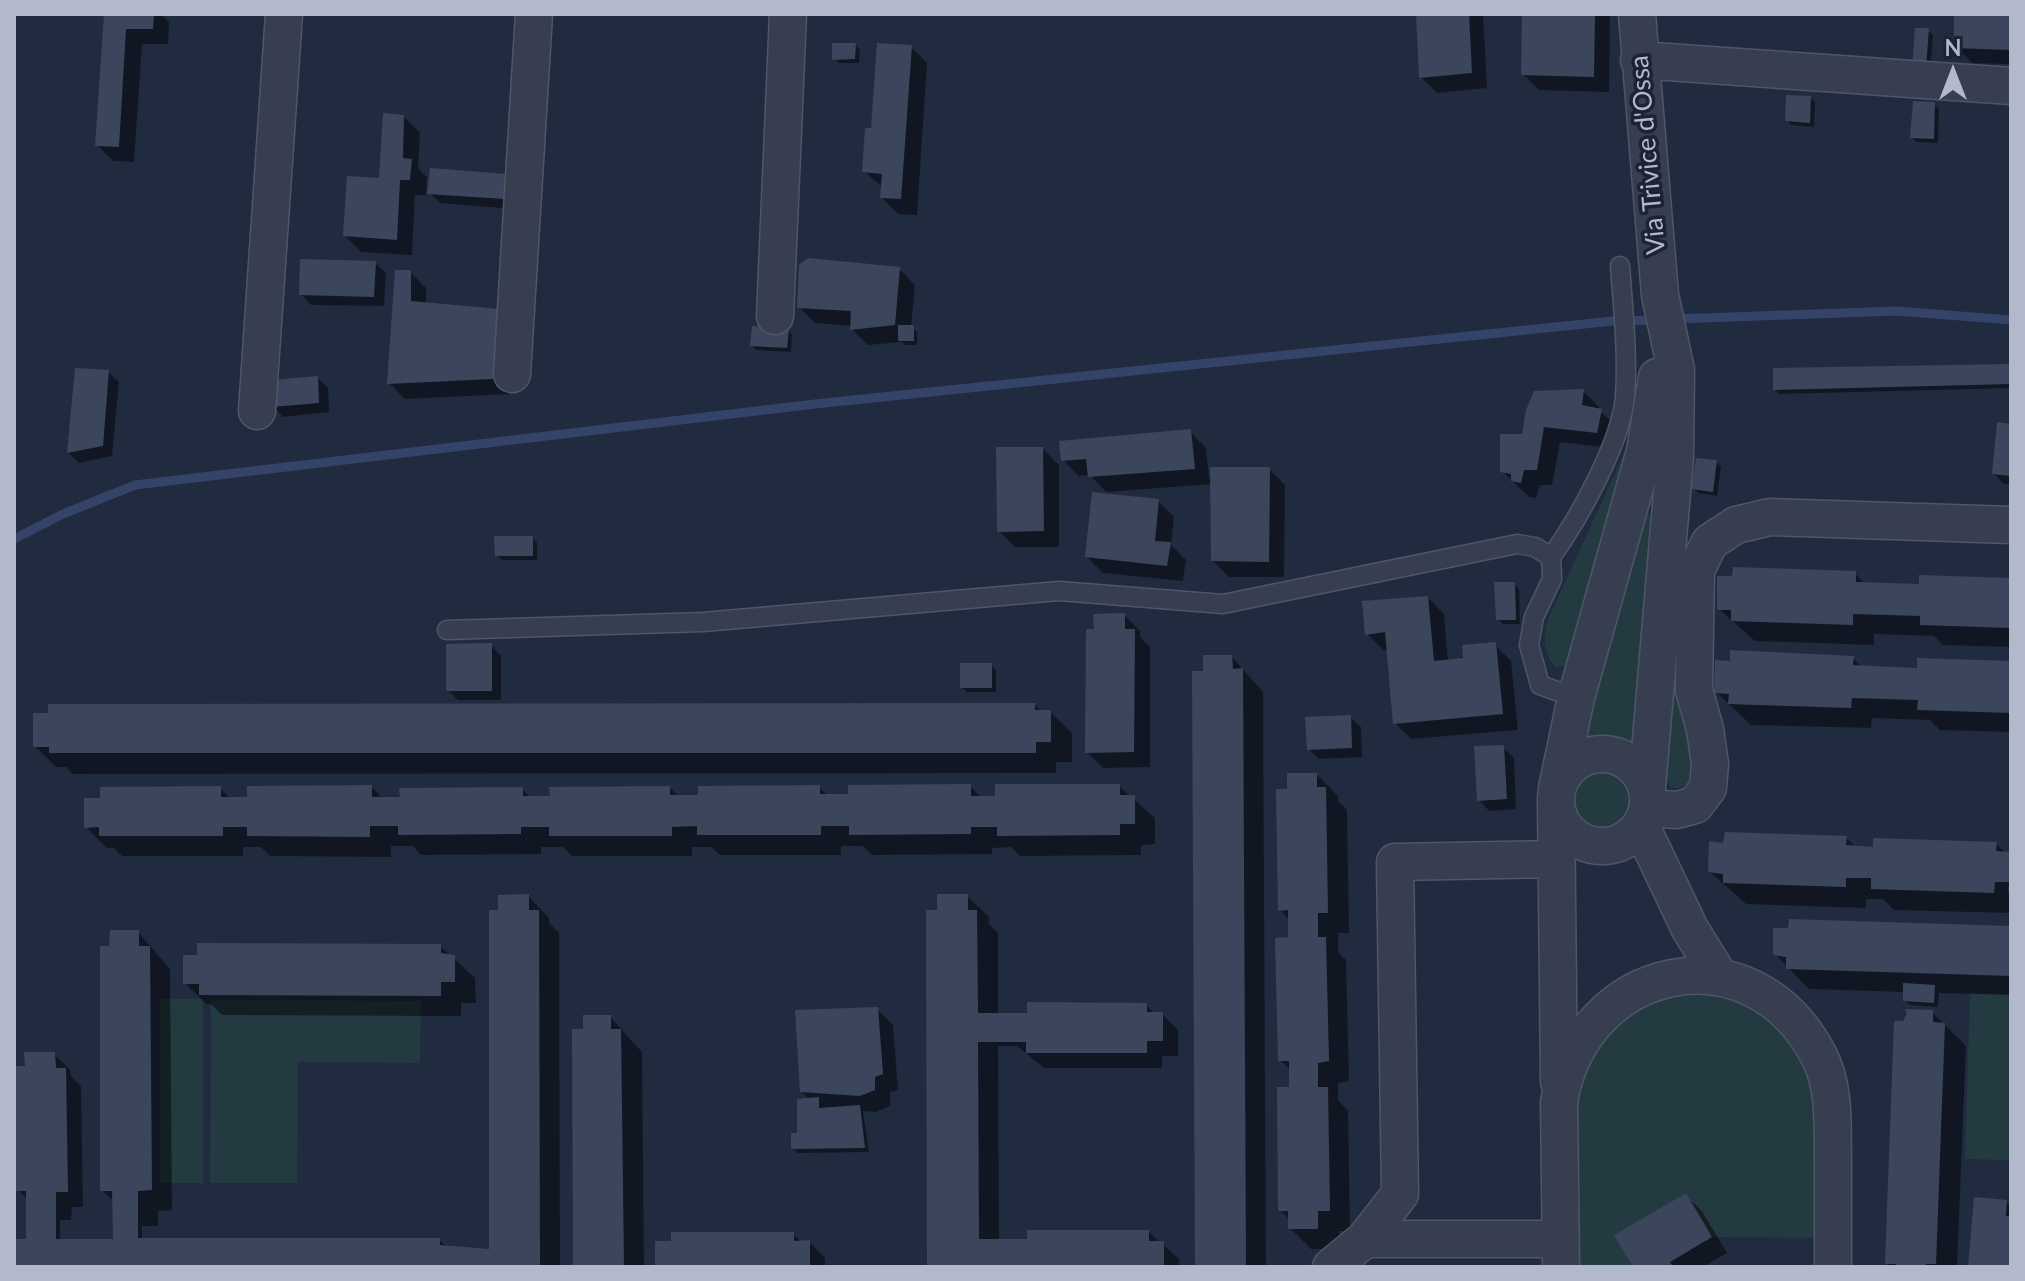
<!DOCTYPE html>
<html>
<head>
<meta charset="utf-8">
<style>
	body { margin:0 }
	#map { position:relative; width:2025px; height:1281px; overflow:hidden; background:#212b40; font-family:Lato,sans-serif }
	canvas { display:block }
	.frame { position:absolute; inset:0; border:16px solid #b2b9ca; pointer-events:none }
	.north { position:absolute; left:1913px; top:32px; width:80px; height:80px; -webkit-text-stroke:6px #1b2334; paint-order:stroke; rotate:0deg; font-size:22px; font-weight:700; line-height:32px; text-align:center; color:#b2b9ca }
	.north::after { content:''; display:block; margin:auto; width:28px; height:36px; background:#b2b9ca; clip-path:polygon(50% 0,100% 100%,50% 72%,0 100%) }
</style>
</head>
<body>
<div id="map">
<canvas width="2025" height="1281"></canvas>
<div class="frame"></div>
<div class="north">N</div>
</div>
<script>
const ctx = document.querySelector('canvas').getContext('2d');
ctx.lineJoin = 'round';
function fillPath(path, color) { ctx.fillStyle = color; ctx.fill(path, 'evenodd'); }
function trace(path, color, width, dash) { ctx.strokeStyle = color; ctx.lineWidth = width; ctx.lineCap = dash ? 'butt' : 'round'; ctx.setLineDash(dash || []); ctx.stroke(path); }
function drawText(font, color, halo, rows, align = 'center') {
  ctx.font = font + ' Lato,sans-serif'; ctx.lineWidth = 7; ctx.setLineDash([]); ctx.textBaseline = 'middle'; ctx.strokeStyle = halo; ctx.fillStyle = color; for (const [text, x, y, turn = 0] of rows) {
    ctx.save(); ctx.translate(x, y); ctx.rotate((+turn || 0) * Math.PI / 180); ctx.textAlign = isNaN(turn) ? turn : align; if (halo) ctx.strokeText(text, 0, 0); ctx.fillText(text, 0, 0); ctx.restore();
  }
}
const green = new Path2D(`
	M1632,436l-61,229 -16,2c-13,-17 -12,-31 -6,-50z
	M1643,512l13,2 -23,237 -40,-13 -14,-8z
	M1682,570l12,202c-6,12 -9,17 -23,16l-4,-7 -2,-17z
	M1573 800a29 29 0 1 1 58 0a29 29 0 1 1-58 0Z
	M1702,991l31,7 30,13 39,47 12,30 4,150 -106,-1 -26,-44 -71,42 18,32h-62l1,-165c20,-68 60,-102 130,-111z
	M1970,993l41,1v166l-46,-1z
	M160,999h43v184h-43z
	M211,1000l210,1 -1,62 -122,-1 -1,121h-87z`);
const shadow = new Path2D(`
	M106,14h55l8,8 -1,22h-26l-8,118 -21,-1 -16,-16z
	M1418,14h65l4,74 -50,5 -16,-16z
	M1524,14h86l-1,78 -70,-2 -16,-16z
	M1956,14h55v50l-39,-1 -16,-16z
	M1928,30l5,5 -3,37h-11z
	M855,45l5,5 -1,13h-20l-5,-4z
	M911,47l16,16 -10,152 -19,-1 -16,-16 1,-10 -19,-17 9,-41z
	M1811,98l4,5 -1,24 -23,-2 -4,-5z
	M1934,104l5,5 -1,34 -21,-1 -5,-4z
	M404,117l16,16 -2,35 9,9 -1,18h-11l-3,60 -51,-3 -16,-16 36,-56z
	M505,176l10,10v23l-75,-6 -10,-10z
	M375,263l11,10 -2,33 -73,-1 -10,-11z
	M899,269l16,16 -4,42 6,5v13h-12l-3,-3 -34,3 -16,-16v-3l-37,-3 -16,-16z
	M410,272l16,16v16l88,23 -5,67 -104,5 -16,-16z
	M788,330l4,5 -1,17 -34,-2 -5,-4z
	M2011,366v22l-232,6 -4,-5z
	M108,372l11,10 -7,74 -33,7 -10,-10z
	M318,378l10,10 1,24 -46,5 -10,-11z
	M1583,391l16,16v3l18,17 -5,21 -52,-6 -8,43h-12l-4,13 -7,-1 -27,-26 22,-35z
	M2011,426v59l-7,-1 -10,-10z
	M1190,432l16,16 3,31 60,-10 16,16 -1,92h-55l-16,-16 -1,-77 -106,8 -16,-17 -11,1 -16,-16z
	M1043,449l16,16v82h-44l-16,-16z
	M1716,462l5,5 -4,29 -19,-3 -4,-5z
	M1158,501l16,16 -3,28 15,15 -3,21 -80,-8 -16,-16z
	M533,538l4,5v17h-35l-5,-5z
	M1855,573l11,12 55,1 90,-6v67l-68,-2 -9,-9 -60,-2v11l-119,-4 -36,-32z
	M1514,584l5,5 1,35h-17l-5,-5z
	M1428,598l16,16 4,48 18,-2 29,-15 16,16 7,69 -107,9 -16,-16 -7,-74 -5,1 -16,-16z
	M1124,615l16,16v6l10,10v120l-47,1 -16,-16 9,-121z
	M491,645l10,11v44h-43l-10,-10z
	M1232,657l31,35 3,575h-69l8,-594z
	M1853,658l9,10 57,2 92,-7v69l-71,-2 -10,-10 -58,-2 -1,10 -120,-3 -35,-33z
	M991,665l5,5v22h-29l-5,-5z
	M1035,705l7,7h8l22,21v29h-16v11l-984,1 -6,-7h-10l-21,-21z
	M1350,717l11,10 1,30 -43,2 -10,-10z
	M1503,747l11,11 2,51 -27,2 -10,-11z
	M1317,775l21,21v5l9,9 2,123h-11v19l8,8 3,121 -11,2v17l10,11 2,120h-11v18h-28l-21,-21v-8l-10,-10 11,-120v-20l-11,-10 10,-140 -10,-10 9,-119z
	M970,786l12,12 137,-12 36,32v26l-14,1v10l-121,1 -9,-9 -19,1v6l-120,1 -9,-9h-22v9h-121l-9,-8h-19v9h-120l-9,-9h-22v7l-120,1 -8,-9h-22v11l-121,-1 -9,-9h-18v9h-121l-8,-8h-7l-21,-21 134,-39 11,11 141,-12 11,12 139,-10 9,9 139,-10 9,9 140,-10 9,9z
	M1846,838l10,9 19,2 121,-5 11,10 4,1 -3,37h3v21l-117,-3 -11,-11h-17v9l-120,-4 -36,-32 15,-27z
	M528,896l21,22v5l10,10 1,334h-546v-26h13l1,-41 -10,-10 9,-122 27,-14 16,16 1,6 10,10 2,121h-11l-1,13h-11v20h55l-1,-38 -12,-12 8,-242 28,-16 32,37 2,241 -14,1v15h-16v14h297l8,7 44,4 9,-339z
	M967,896l22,21v7l9,9v82l148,-10 9,9h7l16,16v26h-16v12h-118l-27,-22h-19l1,195 150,-9 30,27v8h-249l9,-355z
	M2011,928v67l-72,-2 -1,14 -28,-2 -5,-4v-9l-96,-3 -34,-35z
	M440,946l35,32 1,25h-15v13l-239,-1 -11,-11h-5l-21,-21z
	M877,1009l16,16 5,65 -8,2v14l-14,6 -13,-1 6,41 -71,1 -5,-5 17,-48 -8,-8z
	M1932,1012l34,34 -9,221h-66l-4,-4 18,-240z
	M610,1017l32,35 2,215h-69l10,-236z
	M1686,1196l16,15 25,42 -24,14h-68z
	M2006,1202l5,5v60h-41z
	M793,1234l9,9 7,-1 16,16v9h-168z`);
const stream = new Path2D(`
	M1675,319l222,-8 114,9
	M14,539l49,-25 72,-29 680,-81 798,-83 43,-1`);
const building = new Path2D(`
	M104,14h50l-1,15h-27l-7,118 -24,-1z
	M1416,14h53l3,59 -53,5z
	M1522,14h73l-1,63 -73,-2z
	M1954,14h57v36l-57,-2z
	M1915,28h14l-3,41h-14z
	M832,43h24l-1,16 -23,1z
	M877,43l35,2 -11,154 -21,-1 2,-24 -20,-2 3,-44h6z
	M1786,95l25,1 -1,27 -25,-2z
	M1913,101l22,1 -1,37 -24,-1z
	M383,113l21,2 -1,43 9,1 -2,21h-10l-3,60 -54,-4 4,-60 32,2z
	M430,168l76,6 -1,25 -78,-5z
	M808,258l92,9 -5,58 -45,5 1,-19 -54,-3 2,-43z
	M300,259l76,2 -2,36 -75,-2z
	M395,270h16v31l88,8 -6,70 -106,5z
	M898,325h16v16h-16z
	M752,326l37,2 -2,20 -37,-2z
	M2011,364v20l-238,6v-22z
	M75,368l34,2 -6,76 -36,7z
	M318,376l1,27 -48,4 1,-27z
	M1584,389l-2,16 20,4 -5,24 -53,-6 -7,43h-13l-3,13 -10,-2v-7l-11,-2v-38h22l4,-24 8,-19z
	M1997,422l14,2v52l-19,-2z
	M1191,429l4,40 -107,8 -2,-18 -25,2 -2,-20z
	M996,447h47l1,84 -47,1z
	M1696,458l21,2 -4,32 -22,-3z
	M1210,467h60l-1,95 -58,-1z
	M1092,492l67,7 -4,42 16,1 -4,24 -82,-9z
	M494,536h39v20h-38z
	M1733,567l123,4v11l63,2v-9l92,3v50l-91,-3v-9l-67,-2v11l-122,-4v-11h-14v-34h15z
	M1494,582h21l1,38h-20z
	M1428,596l6,65 29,-3 -1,-13 34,-3 7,72 -110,10 -8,-92 -20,3 -3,-34z
	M1125,613v16h10l-1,123 -49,1 1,-124h8l-1,-15z
	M492,643v48h-46v-47z
	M1730,650l124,6 -1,9 64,3v-10l94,3v52l-94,-3 1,-10 -66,-2 -1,10 -123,-4 1,-10 -15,-1 1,-33 15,1z
	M1203,655h29l1,14 10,-1 3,599h-51l-3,-596h11z
	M960,663h32v25h-32z
	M1035,703v7h16v32h-15v11h-987v-6h-16v-34h15v-9z
	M1351,715l1,33 -45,2 -2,-33z
	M1504,745l3,54 -30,2 -3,-55z
	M1287,773h30v14h9l2,126h-10v24h8l3,124 -11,2v24h10l2,124h-12v18h-30v-18h-10l-1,-124h12v-26h-11l-3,-123 13,-1v-27l-10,1 -2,-122h11z
	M971,784v12h24v-12h125v11h15v29h-15v11l-123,1v-9h-26v7l-122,1v-9h-28v9h-124v-9l-25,1v9h-123v-9h-28v7l-123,1v-9h-28v11l-123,-1v-9h-24v9h-124v-9l-15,1v-30h16v-11l121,-1v11h26v-11l125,-1v12h28l-1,-9 124,-1v9h27l-1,-9 121,-1v9h28v-9l122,-1v9h28v-9z
	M1725,832l122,4 -1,9 27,2v-9l124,4 -1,9 15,1v30h-16l-1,11 -123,-4v-11h-25v9l-123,-4v-9l-15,-2 1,-31 14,2z
	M529,894v16h10l1,357h-526v-28h12v-48h-10l-1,-125h10l-1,-14h31l1,16h10l2,124h-12v47h57l-1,-48h-12v-245h9l1,-16h29v16h11l2,244 -14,1v47h302v7l49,4v-339h9v-15z
	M937,894h31v16h9l1,103h49v-11l120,1v9h16v29h-16v12h-121v-11h-48l1,197h48v-9h122v11h15v26h-237l-1,-357h11z
	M1789,919l222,7v50l-225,-7v-12l-13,-2v-27h15z
	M197,943l244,1v9l14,2v27h-14v14l-242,-1v-11h-16v-29h14z
	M1903,983l32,2 -1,18 -31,-2z
	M878,1007l5,67 -8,3v13l-15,6 -60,-4 -5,-82z
	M1905,1009l28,1v12l12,1 -9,241h-10v3h-30v-3h-11l9,-243h9l4,-8z
	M583,1015h28v14h10l3,238h-51l-1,-238h11z
	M819,1097v11l41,-3 5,43 -74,1v-16h6v-34z
	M1686,1193l26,44 -42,25 3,5h-40l-19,-32z
	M1974,1197l33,3 -1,16h5v51h-43z
	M671,1232h123v9l16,-1v27h-155v-26h16z`);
const service = new Path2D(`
	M1551,557c27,-37 71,-116 74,-161 3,-43 -2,-88 -5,-130
	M447,630l256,-8 356,-31 164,13 294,-60 18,3 16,10 1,22 -18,38 -5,28 11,40 36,13`);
const minor = new Path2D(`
	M1637,14l23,281 16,75 -1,87 -28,330
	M1639,60l372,26
	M775,316l13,-302
	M512,374l22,-360
	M257,411l27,-397
	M1556 800a46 46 0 1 1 92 0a46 46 0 1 1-92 0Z
	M1557,788l19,-90 69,-247 12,-74
	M1556,803l3,279
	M1649,808l28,2 18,-5 13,-17 2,-24 -5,-35 -11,-39 2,-120 14,-28 26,-17 34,-8 241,8
	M1641,826l49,103 29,47
	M1365,1239l35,-45 -5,-332 160,-3
	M1331,1267l34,-28h196
	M1561,1267l-2,-165c22,-138 192,-177 260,-46 17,33 13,72 14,108 0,34 0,69 0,103`);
const streetNames = [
	["Via Trivice d'Ossa",1648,155,-95]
];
fillPath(green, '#243a41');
fillPath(shadow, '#0007');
trace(stream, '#344468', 9);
fillPath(building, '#3b465d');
trace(service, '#4e5667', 21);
trace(minor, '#4e5667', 39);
trace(service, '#363e4f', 18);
trace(minor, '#363e4f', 36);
drawText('26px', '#b2b9ca', '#1b2334', streetNames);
</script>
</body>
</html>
